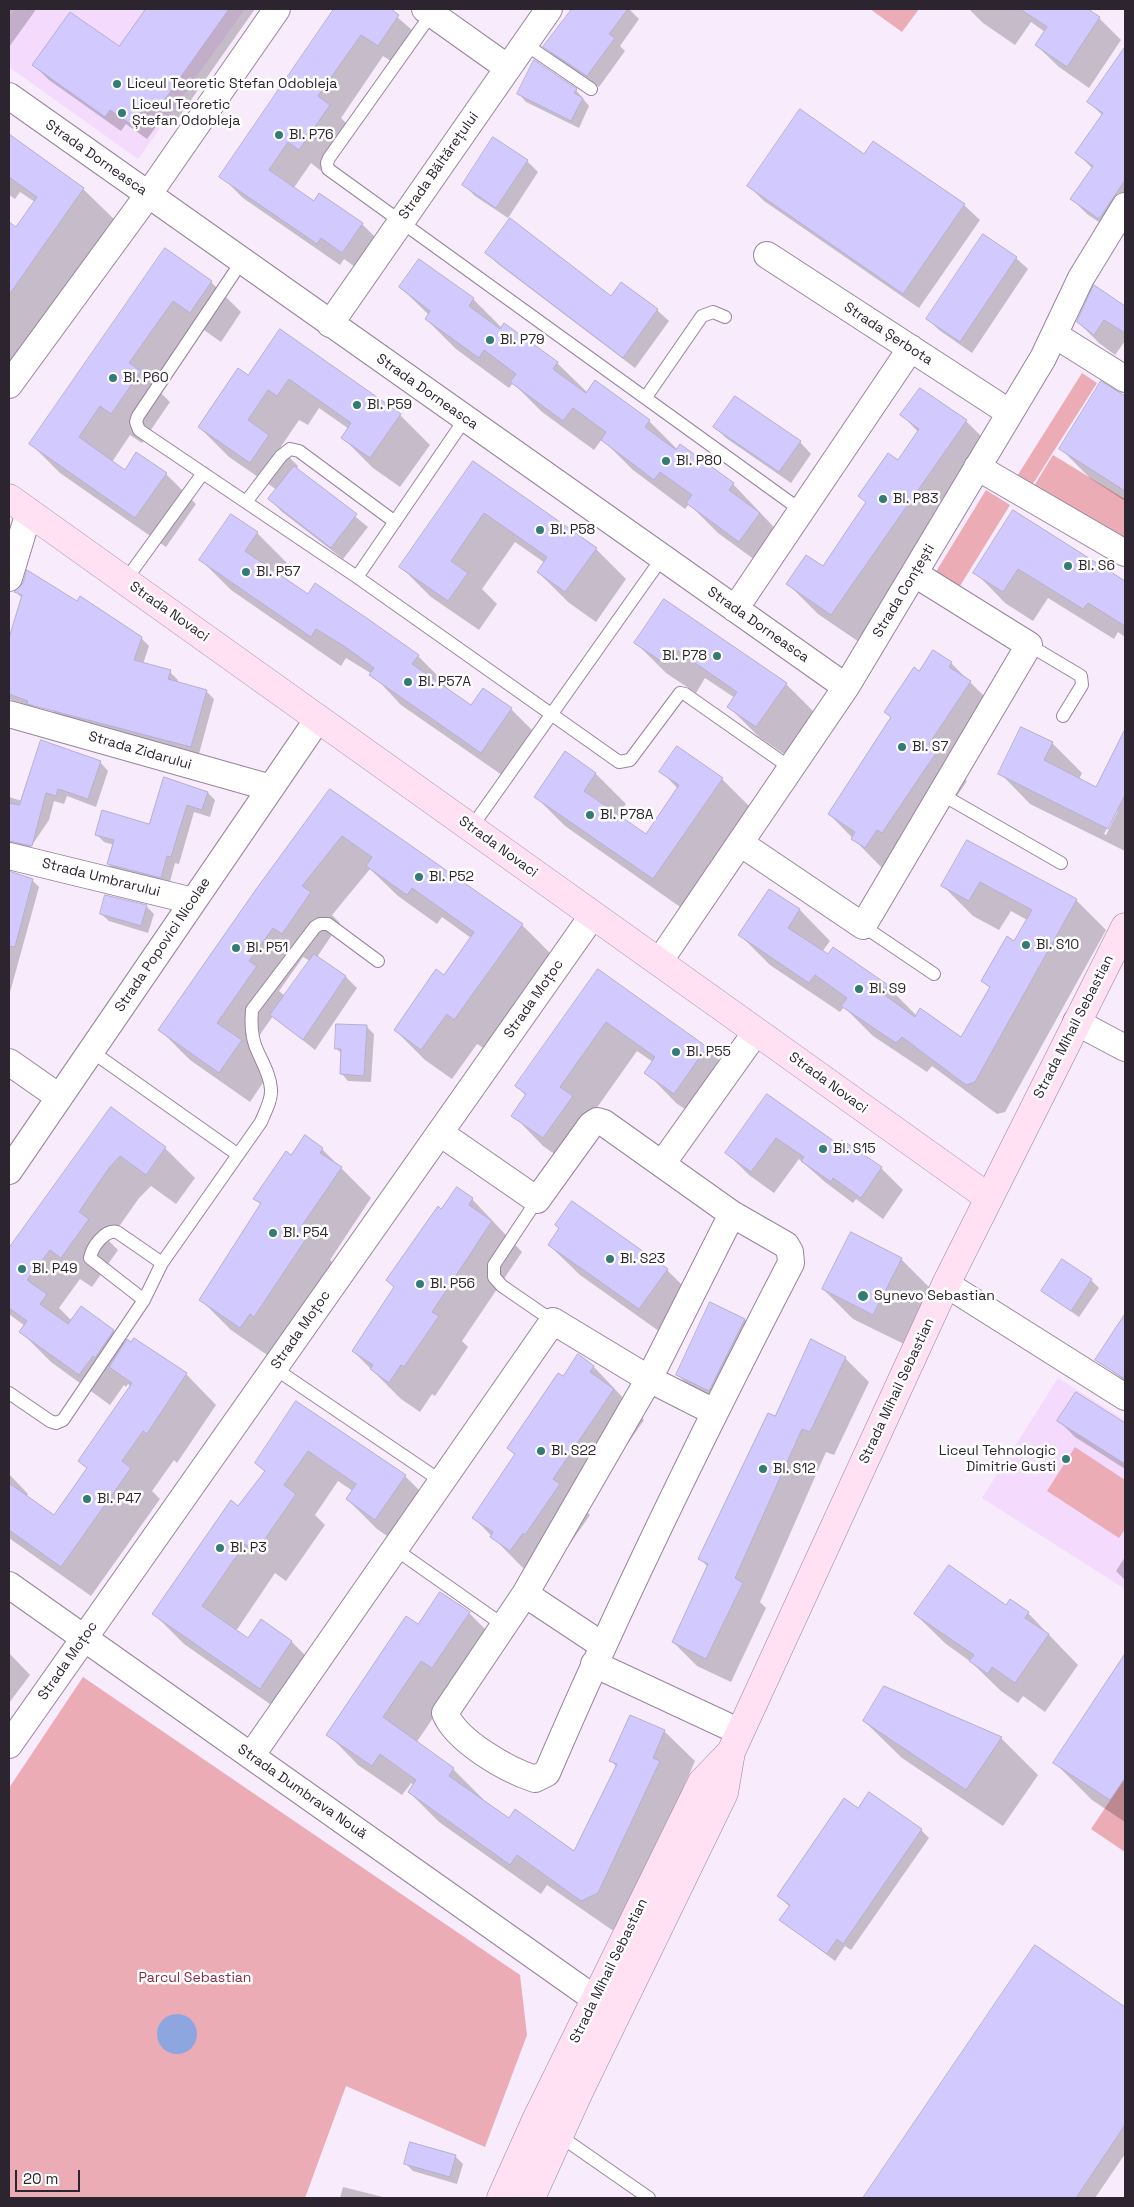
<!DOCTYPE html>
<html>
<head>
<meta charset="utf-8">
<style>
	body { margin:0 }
	#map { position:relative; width:1134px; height:2207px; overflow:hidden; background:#f8ebfc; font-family:"Space Grotesk",sans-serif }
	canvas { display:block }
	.frame { position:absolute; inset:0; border:10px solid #2c242e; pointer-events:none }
	.scale { position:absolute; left:15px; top:2170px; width:65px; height:22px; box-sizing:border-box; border:2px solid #2c242e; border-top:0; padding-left:6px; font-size:15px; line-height:18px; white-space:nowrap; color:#2c242e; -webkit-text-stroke:4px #fff; paint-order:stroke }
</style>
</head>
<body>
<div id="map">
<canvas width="1134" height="2207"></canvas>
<div class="frame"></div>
<div class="scale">20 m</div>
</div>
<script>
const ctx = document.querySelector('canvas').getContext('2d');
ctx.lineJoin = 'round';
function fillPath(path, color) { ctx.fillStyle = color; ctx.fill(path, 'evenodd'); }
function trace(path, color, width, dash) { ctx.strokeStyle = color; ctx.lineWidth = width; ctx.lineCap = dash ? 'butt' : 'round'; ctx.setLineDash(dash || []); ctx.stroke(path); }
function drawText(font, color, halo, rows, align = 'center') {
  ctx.font = font + ' "Space Grotesk",sans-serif'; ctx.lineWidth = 5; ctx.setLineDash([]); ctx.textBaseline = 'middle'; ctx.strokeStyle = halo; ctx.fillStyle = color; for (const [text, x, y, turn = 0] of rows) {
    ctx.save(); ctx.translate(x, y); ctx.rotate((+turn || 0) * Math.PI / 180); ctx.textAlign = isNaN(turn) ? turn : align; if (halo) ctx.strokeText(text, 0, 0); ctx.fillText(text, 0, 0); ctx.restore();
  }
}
const built = new Path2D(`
	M15,9h230l-107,150 -129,-92v-50z
	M1058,1378l67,42v169l-143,-91z`);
const green = new Path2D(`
	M870,9h49l-17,23z
	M1082,373l15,10 -68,107 -15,-9z
	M1053,455l72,44v48l-94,-56z
	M986,490l24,15 -55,89 -24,-14z
	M1075,1447l50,33v49l-6,9 -72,-47z
	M83,1677l437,298 7,60 -42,112 -139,-61 -41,112h-296v-410z
	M1125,1778v74l-34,-23z`);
const water = new Path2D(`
	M157 2034a20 20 0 1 1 40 0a20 20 0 1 1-40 0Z`);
const shadow = new Path2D(`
	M9,9h24l2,2 -26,36z
	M147,9h108l-81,115 -11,-7 -16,22 -21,-15 -5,7 -72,-51 -15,-15 85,-17z
	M336,9h52l33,29 -21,29 -17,-11 -42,62 10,10 -30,43 -10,-8 -18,26 21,14 48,21 22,22 -19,28 -21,-15 -4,6 -97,-67 -22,-22z
	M573,9h56l10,10 -19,27 5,5 -26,36 -43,-29 -11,-11z
	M969,9h117l13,9 22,22 -32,48 -30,-21 -23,-22 9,-13 -14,-10 -16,23 -32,-22z
	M1125,49v168l-10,16 -28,-19 -15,-15 20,-31 -15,-15 26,-37 -14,-14z
	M576,90l13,16 -10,22 -53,-26 -7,-8z
	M9,136l74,53 31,30 -105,150v-145l7,5 19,-27 -15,-10 -5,7 -6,-4z
	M874,142l90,63 16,15 -61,88 -155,-107 -15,-15 116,-31z
	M527,161l11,11 -30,46 -33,-22 -11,-11z
	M984,236l32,22 12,11 -56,84 -33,-23 -11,-11z
	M165,250l46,32 30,30 -20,30 -17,-12 -44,62 10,10 -28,41 -12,-8 -18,27 13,9 41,3 30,30 -30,43 -106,-74 -30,-30z
	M486,252l125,45 46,13 12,11 -34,47 -137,-104z
	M400,287l73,12 29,29 55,35 31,30 61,28 29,29 55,34 57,60 -20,27 -52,-38 -29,-29 -4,5 -52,-39 -31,-31 -8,11 -52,-38 -29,-29 -4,5 -53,-39 -30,-30 3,-4z
	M1095,287l30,21v33l-10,14 -16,-12 -21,-21z
	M280,331l120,84 30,30 -30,42 -27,-19 -30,-30 6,-9 -30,-21 -11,17 -9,-5 -19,28 18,18 -1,3 71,58 -25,32 -62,-48 -11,-12 7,-9 -48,-33 -30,-30 50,-50z
	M1101,383l24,14v104l-34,-22 -30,-30z
	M902,415l64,6 30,30 -134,193 -44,-30 -30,-30 35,-16 44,-65 -7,-7 38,-35 20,-29z
	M715,427l85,15 11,12 -20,29 -65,-45z
	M474,463l122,86 30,30 -30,43 -28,-20 -30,-30 7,-9 -30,-21 -33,47 15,15 -18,26 -48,-33 -30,-30z
	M257,533l30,30 -8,13 29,20 110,60 30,30 -2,3 25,18 40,2 30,30 -29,43 -111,-77 -29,-31 -26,-16 -5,8 -110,-76 -30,-30z
	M1081,556l44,26v55l-7,-5 -4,7 -66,-41 -15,23 -28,-18 -30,-31z
	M16,592l61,11 64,35 8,8 -6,18 27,8 8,8 -1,3 29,8 8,8 -15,55 -139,-36 -8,-8v-59l-21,55 -22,-7v-67l3,1 10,-35z
	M665,601l121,83 30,30 -29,42 -28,-19 -30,-30 6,-9 -30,-20 -9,15 -30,-20 -30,-30z
	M951,663l49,49 -40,62 7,7 -54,81 -30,7 -54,-55 63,-96 -6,-6z
	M1125,732v119l-95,-47 -30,-31 52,-30 30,30 -3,6 17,9zM1116,811h2l-12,24 -2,-1z
	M566,753l30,21 30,30 -9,12 29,20 32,-47 -17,-18 61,8 30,30 -69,100 -118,-83 -30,-30z
	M100,762l8,9 -12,36 -29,-11 -3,8 -10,-3 -5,19 -21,31h-19v-54l13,4z
	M331,790l191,135 30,30 -67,94 -8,-5 -25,35 -27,-19 -30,-30 49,-54 27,-38 -29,-21 -5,7 -39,-28 -28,-27 -38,46 8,8 -23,34 29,20 11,11 -42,62 -42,-34 -23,33 21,22 -21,31 -60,-42 -30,-30zM303,957l7,4 -25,35 -6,-5z
	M208,793l7,7 -5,17 -16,-5 -15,52 -4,-1 -6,22 -53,-13 -8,-8 6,-19 -10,-3 -8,-8 54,-8z
	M968,841l108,59 30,30 -101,182 -8,2 -65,-48 -5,6 -54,-36 -29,-29 -4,5 -70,-47 -30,-30 29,-45 31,20 30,31 -8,11 65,34 30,30 45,23 29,-50 -8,-8 32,-39 12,-22 -16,-9 -12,19 -26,-14 -30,-30z
	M15,875l17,5 7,7 -30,109v-96z
	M146,906l8,8 -6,19 -39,-12 -8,-7z
	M598,971l109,77 30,30 -32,45 -29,-20 -30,-31 7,-10 -16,-11 -46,65 -18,51 -30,-21 -30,-31 13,-19 -9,-10z
	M367,1027l7,7 -3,48 -23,-1 -7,-8 1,-19 -6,-6z
	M767,1095l72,51 3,-5 39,27 22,22 -20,29 -27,-20 -3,4 -28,-21 -26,-23 -25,34 -25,-18 -22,-22z
	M111,1109l54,39 30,30 -19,26 -25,-18 -12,12 -30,43 9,9 -26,37 -12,-8 -21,29 13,13 41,10 13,13h5l3,-5 52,35 30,31 -39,58 -3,-3 -22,31 8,8 -69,97 -82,-58v-64l19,20 -2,3 28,20 34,-48 -9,-8 52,-74 -3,-3 -2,3 -2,-2 -14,20 -59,-43 -30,-30 4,-6 -16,-12v-64z
	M305,1137l17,12 49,49 -41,62 7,7 -67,90 -39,-27 -30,-30 60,-95 -6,-7 36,-41z
	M457,1189l15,10 50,53 -60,89 6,6 -33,49 -3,-2 -12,18 -19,-13 -48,-48z
	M549,1245l118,25 30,30 -27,39 -90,-64z
	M901,1259l30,30 -27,55 -51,-25 -30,-30z
	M1091,1280l8,8 -20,29 -37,-26z
	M711,1304l34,16 11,11 -35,70 -32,-15 -11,-11z
	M1122,1322l3,2v57l-28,-21z
	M578,1356l16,11 50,53 -61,88 7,7 -34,49 -15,16 -19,-13 -48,-49 42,-62 -8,-8z
	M845,1358l24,24 -35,73 -8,-3 -66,150 6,6 -35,74 -34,-16 -24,-24 35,-75 -8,-8 76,-141z
	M1076,1394l49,31v44l-50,-32 -16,-16z
	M297,1402l108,74 30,30 -29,43 -29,-20 -30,-30 6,-8 -15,-10 -23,34 10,10 -39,56 -11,-8 -39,58 12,9 13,-19 31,21 30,30 -32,46 -106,-74 -30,-30 111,-142 -8,-9z
	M1125,1557v23l-9,-9z
	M1011,1601l17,12 50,52 -33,47 -22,-16 -5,7 -17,-12 -30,-29 -25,-18 -31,-30 92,-7z
	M469,1613l30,30 -47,47 -36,53 37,26 30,30 -1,2 27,19 66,33 42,-86 -6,-6 53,-30 31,30 -11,25 5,6 -61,131 -16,7 -65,-45 -6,9 -102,-72 -30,-30 5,-7 -3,-2 -9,12 -44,-30 -30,-31 90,-108z
	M9,1653l21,22 -21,28z
	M1125,1656v166l-33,-22 -37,-37z
	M864,1721l137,17 37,37 -35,51 -101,-68z
	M858,1810l63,20 8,8 -78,112 -6,-4 -10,15 -54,-41 9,-13 -12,-11z
	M1035,1947l90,61v146l-30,44h-230z
	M455,2156l8,8 -6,20 -44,-13 -8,-8z
	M343,2187l44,11h-47z`);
const building = new Path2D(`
	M146,9h83l-71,100 -10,-7 -16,23 -22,-15 -5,7 -73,-52 38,-53 49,34z
	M334,9h57l8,6 -21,31 -17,-11 -43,61 12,9 -31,45 -11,-8 -19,28 45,31 5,-8 44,30 -21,30 -21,-15 -4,6 -98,-67z
	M572,9h56l-19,25 6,4 -28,38 -44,-29z
	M1020,9h68l12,8 -33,50 -32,-22 12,-18z
	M1125,47v133l-26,39 -29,-20 23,-33 -18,-13 28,-40 -16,-11z
	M534,60l43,29 -3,4 9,5 -12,23 -54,-27z
	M800,109l64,45 9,-13 92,63 -62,90 -156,-108z
	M9,134l75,54 -75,107v-73l7,5 21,-30 -28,-20z
	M493,137l35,23 -32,48 -34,-23z
	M510,218l101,78 10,-14 37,27 -35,49 -138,-105z
	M983,234l34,23 -57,85 -34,-23z
	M165,248l47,33 -22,32 -17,-12 -44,62 12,8 -30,43 -11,-8 -21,31 46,33 11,-18 31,21 -32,45 -106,-74z
	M419,259l55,39 -5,8 31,23 4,-6 54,39 -5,7 33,24 9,-13 55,40 -5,7 31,23 4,-6 54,39 -5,7 31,23 -21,29 -53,-39 6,-8 -32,-23 -6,8 -53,-40 5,-8 -33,-24 -10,13 -53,-39 6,-8 -32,-24 -5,8 -54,-39 5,-8 -31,-24z
	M1094,285l31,21v27l-21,-13 -10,15 -17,-13z
	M280,329l121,85 -31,44 -29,-20 10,-15 -62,-44 -12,17 -9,-6 -20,30 21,15 -19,28 -52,-36 40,-59 10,7z
	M1101,381l24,15v95l-66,-42z
	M920,388l47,32 -136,195 -45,-31 20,-29 17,11 43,-64 -8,-6 30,-43 10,7 21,-31 -19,-14z
	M735,396l66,45 -22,31 -66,-45z
	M473,461l124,87 -32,44 -28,-20 10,-15 -63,-44 -33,48 17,12 -20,28 -49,-34z
	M294,466l63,48 -26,34 -63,-49z
	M1013,510l112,71v45l-37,-23 -5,6 -65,-40 -15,23 -30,-19z
	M231,514l27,18 -13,19 63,43 7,-11 53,36 51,36 -7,9 59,41 12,-17 29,20 -31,45 -112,-78 5,-7 -27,-20 -31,-19 -5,8 -112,-77z
	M27,570l50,31 3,-5 62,41 -8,23 37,10 -3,9 39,11 -16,57 -164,-43 1,-3 -19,-7v-56l13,-43 -8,-3 9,-9z
	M664,599l123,84 -31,44 -29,-20 10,-15 -62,-43 -10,15 -31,-21z
	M933,650l19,12 -3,5 22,14 -42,63 9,6 -56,83 -5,-3 -12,18 -14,-9 4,-7 -27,-18 63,-97 -7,-5 30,-45 5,4z
	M1021,727l32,15 -9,18 52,27 29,-58v66l-17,34 -110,-55z
	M41,740l60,21 -13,38 -30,-10 -2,7 -10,-3 -14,53 -23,-5v-38l10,2z
	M677,746l46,32 -70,101 -119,-82 31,-46 31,22 -12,18 62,43 33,-49 -20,-13z
	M164,777l44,15 -6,18 -15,-5 -16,52 -4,-1 -6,22 -54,-14 7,-24 -19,-5 7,-25 47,14z
	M330,789l193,135 -69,96 -7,-6 -26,36 -27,-20 42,-61 8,6 30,-43 -62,-44 -5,7 -41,-29 6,-9 -30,-21 -40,50 9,6 -29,42 -9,-6 -24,33 8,5 -40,57 25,17 -23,33 -61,-43 99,-142z
	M967,840l110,59 -102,183 -9,3 -64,-48 -6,6 -55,-37 6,-8 -32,-23 -6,8 -71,-48 31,-46 31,20 -12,19 40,26 5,-7 55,38 -6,8 33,24 5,-9 41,29 29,-50 -9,-6 26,-45 7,5 18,-31 -52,-28 -11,19 -28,-15z
	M9,871l24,8 -18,68 -6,-1z
	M105,895l42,10 -6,21 -41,-12z
	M314,954l32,22 -43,64 -33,-25z
	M598,969l109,78 -33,47 -30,-21 11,-16 -49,-35 -46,65 13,9 -30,42 -32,-22 15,-22 -11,-8z
	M336,1024l31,1 -3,51 -24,-2 1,-25h-6z
	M767,1094l71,50 4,-4 40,27 -21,31 -28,-20 -2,4 -30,-21 3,-4 -28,-19 -25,34 -26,-19z
	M111,1107l55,40 -20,28 -26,-19 -11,12 -30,44 10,7 -28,39 -11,-8 -23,30 20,14 -7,10 28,20 13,-18 33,24 -19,28 -2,-2 -14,19 -60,-43 8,-11 -18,-13v-60z
	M305,1135l18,13 -3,5 22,14 -43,63 9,6 -54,81 -4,-3 -10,14 -41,-28 62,-97 -8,-4 33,-48 5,4z
	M457,1187l16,11 -4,7 23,16 -60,91 7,4 -35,51 -3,-2 -12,18 -19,-14 3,-4 -21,-14 42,-64 -8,-7 52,-74 3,3z
	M572,1201l96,68 -29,40 -91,-64 11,-17 -4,-3z
	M851,1232l51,26 -29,57 -51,-26z
	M1062,1259l30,20 -21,32 -30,-20z
	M710,1302l35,17 -36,72 -33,-16z
	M1125,1314v65l-30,-19z
	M134,1338l53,35 -40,61 -4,-3 -21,30 9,7 -70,99 -52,-37v-47l45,32 33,-47 -9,-7 54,-78 -23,-16 18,-28 4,3z
	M811,1339l35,18 -36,75 -8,-3 -67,149 8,5 -37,76 -34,-17 36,-78 -10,-5 70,-146 7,3z
	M578,1354l16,12 -4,6 24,17 -61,90 7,5 -35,51 -2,-2 -13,18 -20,-14 3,-5 -21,-14 43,-64 -8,-6 51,-75 5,3z
	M1076,1392l49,31v41l-68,-43z
	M296,1401l110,74 -31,45 -29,-21 10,-15 -48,-33 -24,34 12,9 -40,58 -11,-8 -43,62 46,32 13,-19 31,22 -32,48 -108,-75 79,-114 7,6 27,-35 -10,-8z
	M949,1565l57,40 4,-6 19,13 -4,6 24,16 -34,49 -23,-16 -4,7 -19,-13 5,-6 -60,-41z
	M440,1592l30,20 -38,56 -11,-7 -38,56 71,51 -5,8 60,42 6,-9 59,42 43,-87 -8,-3 21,-46 35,15 -12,28 7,3 -62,132 -17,8 -64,-46 -7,10 -102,-73 8,-12 -36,-26 -8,12 -46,-31 80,-119 12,8z
	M1125,1654v124l-15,22 -57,-37z
	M884,1686l118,51 -36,53 -103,-69z
	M869,1792l53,37 -79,115 -6,-5 -10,15 -48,-34 11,-15 -13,-9 67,-98 14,10z
	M1035,1945l90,62v118l-49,73h-213z
	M410,2142l46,13 -6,22 -46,-13z`);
const lane = new Path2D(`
	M432,13l-103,145 -2,5 1,6 474,342
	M525,44l66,45
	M242,261l-104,155 -2,6 3,8 218,147 262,185 11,-2 50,-67 5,1 107,75
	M646,397l56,-81 11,-4 12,5
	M246,502l35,-46 9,-7 9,2 96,71
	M357,577l108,-158
	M125,581l78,-108
	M1029,645l52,31 1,9 -19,31
	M941,794l120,69
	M471,828l191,-270
	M863,926l71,48
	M91,1051l146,103
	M537,1200l-43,65v12l8,9 51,35
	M162,1263l-45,-31c-12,-3 -25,15 -27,26l54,42 18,-37 99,-141c4,-10 11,-22 10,-33 -1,-16 -11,-30 -16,-44 -4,-12 -4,-24 -3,-35l63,-83 5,-3h8l50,37
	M274,1368l167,113
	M9,1393l41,28 6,2 7,-3 81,-120
	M395,1549l108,76
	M557,2134l92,64`);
const street = new Path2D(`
	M425,9l83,59
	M9,96l837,591
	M767,255l243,158
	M330,324l219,-315
	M1055,335l70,44
	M9,385l139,-190 129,-186
	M977,467l148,86
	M9,578l20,-66
	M735,609l176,-261
	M9,714l262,74
	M740,843l123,83 166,-281 -114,-71
	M9,856l184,45
	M659,962l187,-275 197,-329 38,-80 44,-72
	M1076,1022l49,26
	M9,1062l50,35
	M440,1133l97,67 54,-75 6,-4 7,2 128,91 54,31 4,7 1,11c-87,168 -170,337 -244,510l-12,6c-28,-9 -79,-38 -90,-66l80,-119 124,-215 83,-165
	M662,1164l94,-132
	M9,1171l309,-452
	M946,1284l179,113
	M9,1585l586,414
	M525,1594l77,51
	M594,1664l146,68
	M9,1745l584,-830
	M251,1756l302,-435 96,58 65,33`);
const secondary = new Path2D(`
	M9,498l979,699
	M501,2198l35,-78 166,-338 29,-30
	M531,2198l47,-104 146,-301 7,-41 215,-468 179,-357`);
const markers = [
	[117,84,5,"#337b77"],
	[122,113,5,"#337b77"],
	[279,135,5,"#337b77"],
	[490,340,5,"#337b77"],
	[113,378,5,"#337b77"],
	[357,405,5,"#337b77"],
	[666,461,5,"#337b77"],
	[883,499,5,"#337b77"],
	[540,530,5,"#337b77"],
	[1068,566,5,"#337b77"],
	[246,572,5,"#337b77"],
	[717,656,5,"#337b77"],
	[408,682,5,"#337b77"],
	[902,747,5,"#337b77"],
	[590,815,5,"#337b77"],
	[419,877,5,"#337b77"],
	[1026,945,5,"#337b77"],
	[236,948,5,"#337b77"],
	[859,989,5,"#337b77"],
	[676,1052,5,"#337b77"],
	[823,1149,5,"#337b77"],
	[273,1233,5,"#337b77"],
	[610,1259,5,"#337b77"],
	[22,1269,5,"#337b77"],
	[420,1284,5,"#337b77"],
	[863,1296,6,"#337b77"],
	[541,1451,5,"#337b77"],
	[1066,1459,5,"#337b77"],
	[763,1469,5,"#337b77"],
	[87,1499,5,"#337b77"],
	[220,1548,5,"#337b77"]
];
const poiNames = [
	["Liceul Teoretic Stefan Odobleja",127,84],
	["Liceul Teoretic",132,105],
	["Ștefan Odobleja",132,121],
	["Bl. P76",289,135],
	["Bl. P79",500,340],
	["Bl. P60",123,378],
	["Bl. P59",367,405],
	["Bl. P80",676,461],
	["Bl. P83",893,499],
	["Bl. P58",550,530],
	["Bl. S6",1078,566],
	["Bl. P57",256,572],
	["Bl. P78",707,656,"right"],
	["Bl. P57A",418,682],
	["Bl. S7",912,747],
	["Bl. P78A",600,815],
	["Bl. P52",429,877],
	["Bl. S10",1036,945],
	["Bl. P51",246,948],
	["Bl. S9",869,989],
	["Bl. P55",686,1052],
	["Bl. S15",833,1149],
	["Bl. P54",283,1233],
	["Bl. S23",620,1259],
	["Bl. P49",32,1269],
	["Bl. P56",430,1284],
	["Synevo Sebastian",874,1296],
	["Bl. S22",551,1451],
	["Liceul Tehnologic",1056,1451,"right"],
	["Dimitrie Gusti",1056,1467,"right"],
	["Bl. S12",773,1469],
	["Bl. P47",97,1499],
	["Bl. P3",230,1548]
];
const streetNames = [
	["Strada Dorneasca",96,158,35],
	["Strada Băltărețului",439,166,-55],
	["Strada Șerbota",888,334,33],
	["Strada Dorneasca",427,392,35],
	["Strada Conțești",904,591,-59],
	["Strada Novaci",169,612,35],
	["Strada Dorneasca",758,625,35],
	["Strada Zidarului",140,751,16],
	["Strada Novaci",498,847,36],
	["Strada Umbrarului",101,878,14],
	["Strada Popovici Nicolae",163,945,-56],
	["Strada Moțoc",534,999,-55],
	["Strada Mihail Sebastian",1074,1027,-63],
	["Strada Novaci",828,1083,36],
	["Strada Moțoc",301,1330,-55],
	["Strada Mihail Sebastian",897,1391,-65],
	["Strada Moțoc",68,1661,-55],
	["Strada Dumbrava Nouă",302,1792,35],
	["Strada Mihail Sebastian",609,1971,-64]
];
const parkNames = [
	["Parcul Sebastian",195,1978]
];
fillPath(built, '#f4dafd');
fillPath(green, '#ebacb6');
fillPath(water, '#8ea6e0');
fillPath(shadow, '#0003');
fillPath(building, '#d2cafe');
trace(building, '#b4afce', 1);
trace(lane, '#98849e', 14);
trace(street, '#98849e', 28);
trace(secondary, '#98849e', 29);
trace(lane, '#fff', 12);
trace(street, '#fff', 26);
trace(secondary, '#ffe1f3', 28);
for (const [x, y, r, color] of markers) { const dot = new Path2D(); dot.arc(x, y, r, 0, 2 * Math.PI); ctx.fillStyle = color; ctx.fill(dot); trace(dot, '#fff', 2); }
drawText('14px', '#2c242e', '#fff', poiNames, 'left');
drawText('14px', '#2c242e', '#fff', streetNames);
drawText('14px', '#832d43', '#fff', parkNames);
</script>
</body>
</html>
